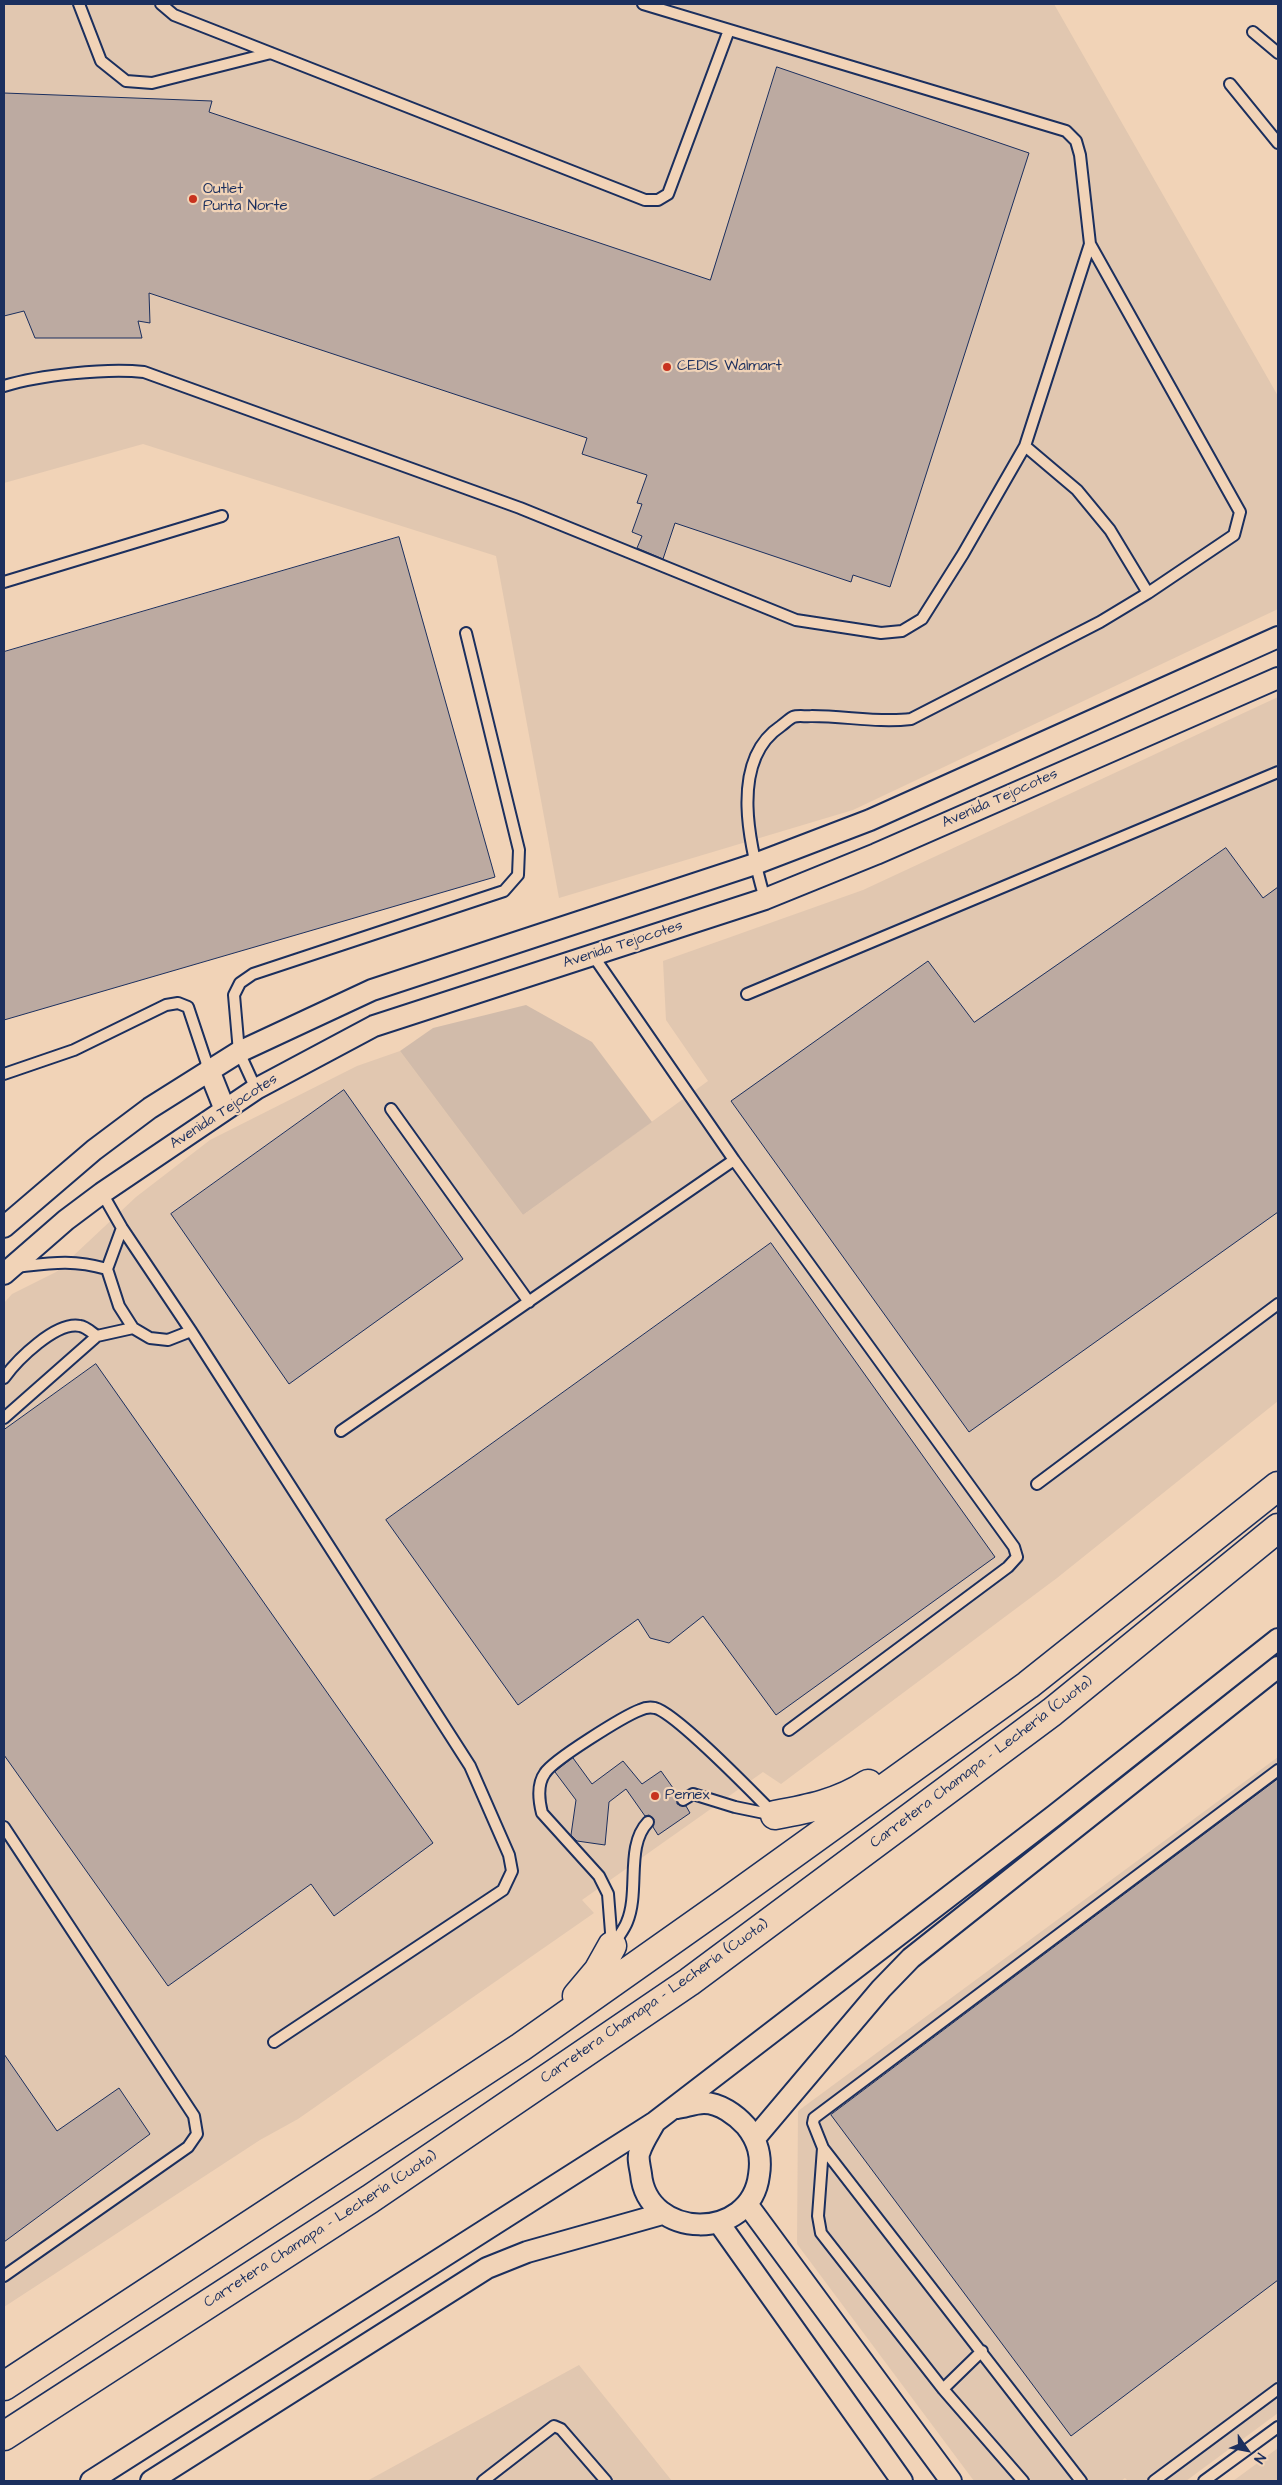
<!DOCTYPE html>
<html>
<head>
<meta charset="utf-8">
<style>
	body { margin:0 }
	#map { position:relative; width:1282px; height:2485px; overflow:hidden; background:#f1d3b7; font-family:"Architects Daughter",sans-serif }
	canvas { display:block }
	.frame { position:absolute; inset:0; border:5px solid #1b2f5e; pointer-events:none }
	.north { position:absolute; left:1222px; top:2425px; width:50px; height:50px; -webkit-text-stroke:4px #f1d3b7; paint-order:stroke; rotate:123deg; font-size:14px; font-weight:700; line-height:20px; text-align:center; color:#1b2f5e }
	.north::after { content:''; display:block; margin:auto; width:18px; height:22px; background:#1b2f5e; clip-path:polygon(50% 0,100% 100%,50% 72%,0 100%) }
</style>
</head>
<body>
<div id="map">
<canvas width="1282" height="2485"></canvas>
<div class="frame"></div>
<div class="north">N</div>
</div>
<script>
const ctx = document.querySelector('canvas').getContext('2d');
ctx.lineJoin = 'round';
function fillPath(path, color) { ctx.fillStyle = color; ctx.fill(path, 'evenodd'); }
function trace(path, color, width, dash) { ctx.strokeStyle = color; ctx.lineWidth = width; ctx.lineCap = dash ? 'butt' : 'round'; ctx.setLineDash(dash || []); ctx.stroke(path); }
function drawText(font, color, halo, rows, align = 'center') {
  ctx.font = font + ' "Architects Daughter",sans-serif'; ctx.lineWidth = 4.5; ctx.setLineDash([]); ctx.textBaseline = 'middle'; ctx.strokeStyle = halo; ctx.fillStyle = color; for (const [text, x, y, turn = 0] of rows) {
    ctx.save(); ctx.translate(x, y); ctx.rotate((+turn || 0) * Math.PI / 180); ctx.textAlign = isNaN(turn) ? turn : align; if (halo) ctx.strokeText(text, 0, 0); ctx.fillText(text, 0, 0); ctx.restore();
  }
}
const built = new Path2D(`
	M4,4h1050l224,392v213l-425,201 -294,88 -63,-342 -353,-112 -139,39z
	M1278,697v704l-221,177 -276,206 -18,-12 -181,128 12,13 -296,206 -38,21 -256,167v-1004l8,-9 44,-22 80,-75 74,-57 147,-74 43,-15 123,164 185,-134 -42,-61 -3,-59 200,-71z
	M1278,1757v656l-92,68h-58l-3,-3 -4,3h-147l-177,-237 1,-133z
	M579,2365l93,116h-305z
	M1278,2448v33h-45z`);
const green = new Path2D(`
	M526,1005l66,37 60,80 -129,93 -123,-164 33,-23z`);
const building = new Path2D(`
	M777,67l252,86 -139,434 -37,-12 -2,7 -176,-59 -12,36 -26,-11 5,-12 -10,-4 10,-28 -5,-1 10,-28 -65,-21 5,-16 -438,-145 1,30 -12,-2 4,17h-107l-11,-27 -20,5v-223l208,8 -3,11 501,168z
	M399,537l96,340 -491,143v-368z
	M1226,848l37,50 15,-11v325l-309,220 -238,-331 197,-140 46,61z
	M344,1090l119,169 -174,125 -118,-170z
	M771,1243l224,314 -219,158 -73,-99 -34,27 -19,-5 -12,-19 -120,86 -132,-185z
	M96,1364l337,479 -99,73 -23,-32 -143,102 -164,-231v-325z
	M573,1758l19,26 31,-23 19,23 19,-13 17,24 -1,9 9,2 4,7 -32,22 -5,-8 1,-8 -5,-4 -4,1 -19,-27 -17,13 -4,43 -28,-4 -6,-6 5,-35 -21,-28z
	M1278,1779v501l-207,156 -240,-321z
	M4,2054l53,77 62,-43 31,46 -146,108z`);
const service = new Path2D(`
	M79,4l22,57 25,20 26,2 119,-30
	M161,4l13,11 471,185h13l10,-6 61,-164
	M1253,32l25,21
	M1230,84l48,59
	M4,386c36,-11 102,-18 140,-14l376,136 276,112 85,13 21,-2 20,-12 41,-65 62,-108 65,-202 -10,-89 -4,-14 -10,-10 -423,-127
	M1025,446l52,44 33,40 38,63
	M4,582l218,-66
	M765,899c-15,-51 -37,-138 16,-173 4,-3 8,-7 12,-9 5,-2 14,0 19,-1 34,0 66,7 99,3l189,-97 48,-29 86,-58 6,-23 -150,-268
	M592,954l142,206 280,387 3,10 -9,10 -219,163
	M747,994l531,-222
	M4,1074l70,-24 92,-45 12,-2 10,4 21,63
	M256,1089l-17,-37 -5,-57 6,-12 13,-9 251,-83 14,-16 1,-25 -53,-217
	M391,1109l138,193
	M102,1193l20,35 69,103 279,435 39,89 3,16 -9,19 -229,152
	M122,1228l-15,41 12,37 14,22 17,10 18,2 23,-9
	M16,1267c35,-4 56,-8 91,2
	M4,1378c13,-18 52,-57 76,-52 6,1 11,6 17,10
	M4,1418l93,-82 36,-8
	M341,1431l393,-271
	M1037,1484l241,-180
	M683,1800l10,-6 42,13 39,8
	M4,1827l190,289 3,18 -9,13 -184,129
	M612,1945l-4,-51 -9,-18 -57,-63c-3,-12 -5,-29 3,-40 8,-13 79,-57 95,-63 4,-2 10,-3 15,-2 21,5 100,87 119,106
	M613,1946c4,-8 11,-16 14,-24 13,-31 -2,-76 21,-100
	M823,2148l-5,68 3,17 122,156 80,92
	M943,2389l39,-38
	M483,2481l71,-55 7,3 45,52
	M1081,2481l-258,-333 -10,-25 1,-5 464,-348
	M1154,2481l124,-92
	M1204,2481l74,-54`);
const minor = new Path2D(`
	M209,1070l16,40
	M4,1227l90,-77 56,-42 89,-56 133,-62 383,-126 115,-44 408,-183
	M4,1274l62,-54 36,-27 154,-104 118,-63 391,-127 111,-45 402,-176
	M654,2124c-5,9 -11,18 -14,27 -3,6 0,16 1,23 6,66 110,68 118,1 3,-19 -1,-34 -13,-49 -10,-11 -26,-23 -42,-23 -9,0 -19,4 -27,5
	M755,2138l126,-149 30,-31 367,-291
	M747,2204l204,277
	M719,2223l183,258
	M91,2481l564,-359 400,-307 223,-176
	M151,2481l336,-213 40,-16 135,-38`);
const motorway = new Path2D(`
	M775,1815c33,-6 64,-12 93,-31
	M577,1996l21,-25 14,-25
	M4,2386l517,-339 204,-144 303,-218 250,-199
	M4,2436l366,-237 319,-217 363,-270 226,-184`);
const markers = [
	[193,199,5,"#c8321e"],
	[667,367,5,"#c8321e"],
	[655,1796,5,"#c8321e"]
];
const poiNames = [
	["Outlet",203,190],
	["Punta Norte",203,207],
	["CEDIS Walmart",677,367],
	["Pemex",665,1796]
];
const streetNames = [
	["Avenida Tejocotes",1000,799,-24],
	["Avenida Tejocotes",623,945,-18],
	["Avenida Tejocotes",224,1112,-33],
	["Carretera Chamapa - Lechería (Cuota)",982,1763,-37],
	["Carretera Chamapa - Lechería (Cuota)",655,2002,-35],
	["Carretera Chamapa - Lechería (Cuota)",321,2230,-33]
];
fillPath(built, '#e1c7b0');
fillPath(green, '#d1bbaa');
fillPath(building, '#bcaaa1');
trace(building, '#1b2f5e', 1);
trace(service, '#1b2f5e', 14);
trace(minor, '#1b2f5e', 24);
trace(motorway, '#1b2f5e', 31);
trace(service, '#f1d3b7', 10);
trace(minor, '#f1d3b7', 20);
trace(motorway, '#f1d3b7', 28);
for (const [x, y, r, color] of markers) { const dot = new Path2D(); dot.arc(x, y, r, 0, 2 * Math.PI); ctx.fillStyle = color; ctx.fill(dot); trace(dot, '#f1d3b7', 2); }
drawText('15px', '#1b2f5e', '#f1d3b7', poiNames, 'left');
drawText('15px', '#1b2f5e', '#f1d3b7', streetNames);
</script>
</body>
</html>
